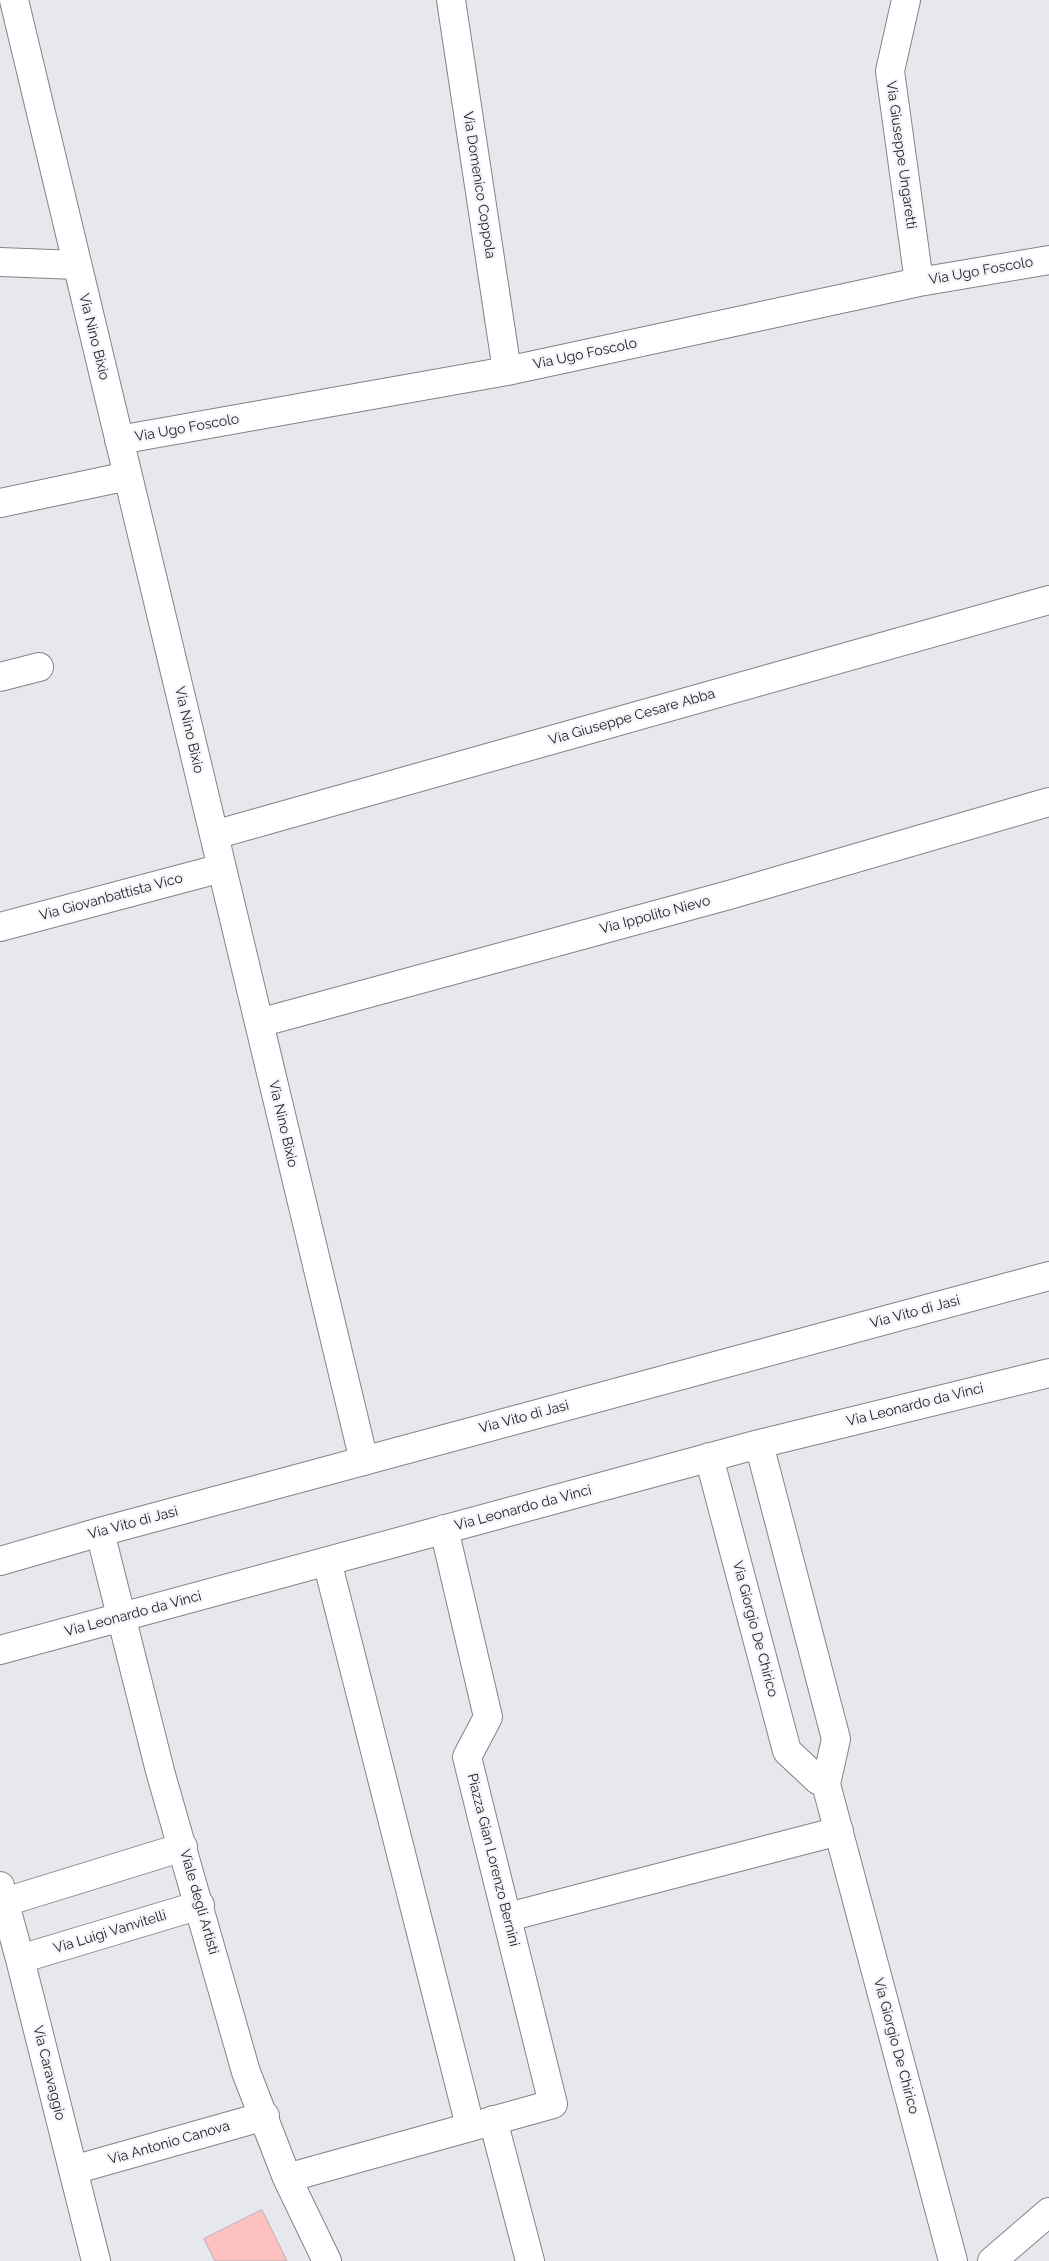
<!DOCTYPE html>
<html>
<head>
<meta charset="utf-8">
<style>
	body { margin:0 }
	canvas { display:block; background:#e7e7ee }
</style>
</head>
<body>
<canvas width="1049" height="2261"></canvas>
<script>
const ctx = document.querySelector('canvas').getContext('2d');
ctx.lineJoin = 'round';
function fillPath(path, color) { ctx.fillStyle = color; ctx.fill(path, 'evenodd'); }
function trace(path, color, width, dash) { ctx.strokeStyle = color; ctx.lineWidth = width; ctx.lineCap = dash ? 'butt' : 'round'; ctx.setLineDash(dash || []); ctx.stroke(path); }
function drawText(font, color, halo, rows, align = 'center') {
  ctx.font = font + ' Raleway,sans-serif'; ctx.lineWidth = 4.5; ctx.setLineDash([]); ctx.textBaseline = 'middle'; ctx.strokeStyle = halo; ctx.fillStyle = color; for (const [text, x, y, turn = 0] of rows) {
    ctx.save(); ctx.translate(x, y); ctx.rotate((+turn || 0) * Math.PI / 180); ctx.textAlign = isNaN(turn) ? turn : align; if (halo) ctx.strokeText(text, 0, 0); ctx.fillText(text, 0, 0); ctx.restore();
  }
}
const building = new Path2D(`
	M262,2210l25,51h-72l-11,-22z`);
const minor = new Path2D(`
	M14,0l350,1461
	M451,0l56,371
	M906,0l-16,71 29,211
	M0,262l77,3
	M119,440l388,-69 412,-89 130,-22
	M0,503l128,-27
	M0,677l39,-10
	M214,835l835,-235
	M0,927l222,-59
	M259,1023l470,-128 320,-93
	M759,1444l77,295 -10,45 127,477
	M709,1457l78,294 31,29 8,4
	M100,1532l60,239 86,301 41,106 40,83
	M327,1561l143,565
	M0,1650l759,-206 290,-71
	M0,1886l20,73 76,302
	M5,1902l178,-55
	M508,1917l331,-86
	M20,1959l180,-54
	M493,2120l37,141
	M73,2170l192,-54
	M287,2178l266,-74 -86,-347 21,-40 -44,-188
	M992,2261l57,-49`);
const tertiary = new Path2D(`
	M0,1561l100,-29 949,-256`);
const streetNames = [
	["Via Giuseppe Ungaretti",901,155,82],
	["Via Domenico Coppola",479,185,81],
	["Via Ugo Foscolo",981,271,-10],
	["Via Nino Bixio",94,337,76],
	["Via Ugo Foscolo",585,354,-12],
	["Via Ugo Foscolo",187,428,-10],
	["Via Giuseppe Cesare Abba",632,717,-16],
	["Via Nino Bixio",189,730,77],
	["Via Giovanbattista Vico",111,897,-15],
	["Via Ippolito Nievo",655,915,-15],
	["Via Nino Bixio",283,1124,77],
	["Via Vito di Jasi",915,1312,-15],
	["Via Leonardo da Vinci",915,1405,-14],
	["Via Vito di Jasi",524,1417,-15],
	["Via Leonardo da Vinci",523,1508,-15],
	["Via Vito di Jasi",133,1523,-15],
	["Via Leonardo da Vinci",133,1614,-15],
	["Via Giorgio De Chirico",755,1629,75],
	["Piazza Gian Lorenzo Bernini",493,1860,76],
	["Viale degli Artisti",199,1902,74],
	["Via Luigi Vanvitelli",110,1932,-17],
	["Via Giorgio De Chirico",896,2046,75],
	["Via Caravaggio",49,2073,76],
	["Via Antonio Canova",169,2143,-16]
];
fillPath(building, '#fdc2c0');
trace(building, '#b7afaf', 1);
trace(minor, '#83848a', 30);
trace(tertiary, '#83848a', 30);
trace(minor, '#fff', 28);
trace(tertiary, '#fff', 28);
drawText('14px', '#1b1b1d', '#f4f5fb', streetNames);
</script>
</body>
</html>
